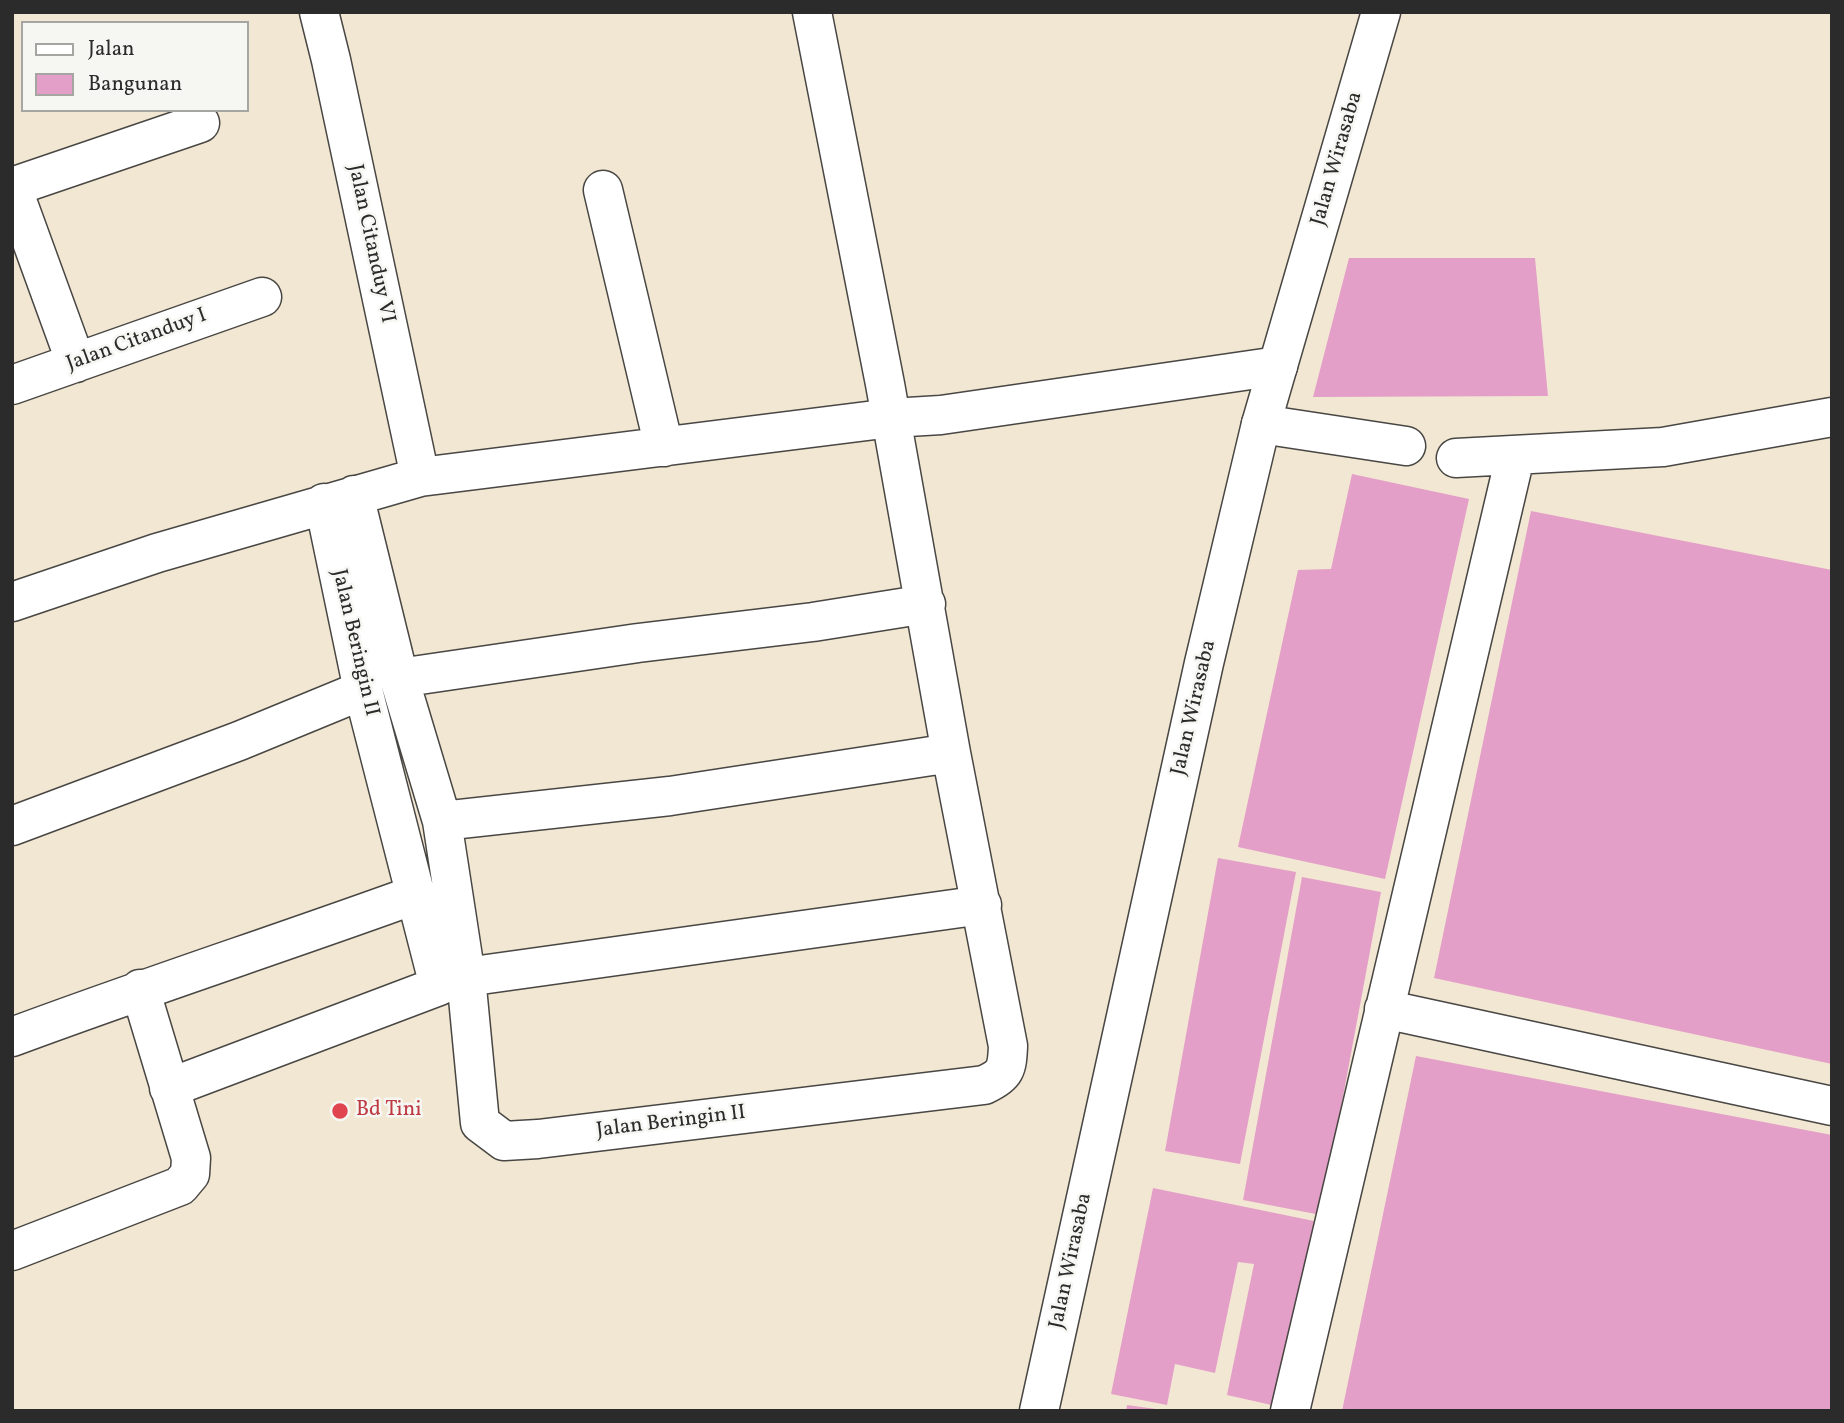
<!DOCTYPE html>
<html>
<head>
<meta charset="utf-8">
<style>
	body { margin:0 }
	#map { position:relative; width:1844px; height:1423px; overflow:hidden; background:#f2e7d2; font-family:Vollkorn,serif }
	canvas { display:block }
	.frame { position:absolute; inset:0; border:14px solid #2b2b2b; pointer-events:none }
	.legend { position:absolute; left:21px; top:21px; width:228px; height:91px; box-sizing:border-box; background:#f6f6f2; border:2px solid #a5a5a2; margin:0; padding:9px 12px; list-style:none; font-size:21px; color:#2b2b2b }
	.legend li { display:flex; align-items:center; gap:14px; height:35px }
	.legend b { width:35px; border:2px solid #a5a5a2 }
</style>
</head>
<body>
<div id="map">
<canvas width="1844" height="1423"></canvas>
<div class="frame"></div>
<ul class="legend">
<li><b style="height:9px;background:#fff"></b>Jalan</li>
<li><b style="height:19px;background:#e49fc8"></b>Bangunan</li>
</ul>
</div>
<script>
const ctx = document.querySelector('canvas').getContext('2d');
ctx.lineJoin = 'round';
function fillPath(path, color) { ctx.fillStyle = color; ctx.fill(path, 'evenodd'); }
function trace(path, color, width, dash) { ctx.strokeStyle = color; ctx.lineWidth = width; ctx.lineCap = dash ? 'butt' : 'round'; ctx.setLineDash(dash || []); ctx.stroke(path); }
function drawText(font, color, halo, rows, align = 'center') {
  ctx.font = font + ' Vollkorn,serif'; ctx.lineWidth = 5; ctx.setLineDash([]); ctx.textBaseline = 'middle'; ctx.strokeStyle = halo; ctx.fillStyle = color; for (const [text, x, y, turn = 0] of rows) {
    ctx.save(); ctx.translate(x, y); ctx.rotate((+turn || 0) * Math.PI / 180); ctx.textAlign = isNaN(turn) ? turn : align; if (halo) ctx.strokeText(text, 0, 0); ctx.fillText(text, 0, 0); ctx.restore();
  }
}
const building = new Path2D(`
	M1349,258h186l13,138 -235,1z
	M1352,474l117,25 -84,380 -147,-32 60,-277 33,-1z
	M1531,511l301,59v494l-398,-86z
	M1218,858l78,14 -56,292 -75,-13z
	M1302,877l79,15 -60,323 -78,-15z
	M1416,1056l416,79v276h-490z
	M1153,1188l161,33 -38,185 -49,-11 27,-131 -16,-2 -23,111 -40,-9 -8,41 -56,-11z
	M1127,1405l29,4 -1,2h-29z`);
const minor = new Path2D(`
	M319,12l12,48 89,417
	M603,190l61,257
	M76,363l-64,-176 188,-64
	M12,385l250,-88
	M1261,424l145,22
	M1456,458l207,-11 169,-30
	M354,495l45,183 43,143 24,156 14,146 24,18 34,-2 446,-54c22,-10 23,-16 24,-39l-57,-293 -66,-369 -73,-372
	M12,602l145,-49 263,-76 471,-59 50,-3 337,-49
	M399,678l239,-35 175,-21 113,-18
	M442,821l228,-25 281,-43
	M12,826l227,-85 124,-51
	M466,977l516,-72
	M1384,1009l448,97
	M12,1037c134,-50 270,-94 405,-143
	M169,1088l270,-102 -76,-296 -39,-187
	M12,1251l168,-65 10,-12 1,-16 -51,-169
	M1290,1411l225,-954`);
const major = new Path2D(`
	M1039,1411l165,-748 57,-239 120,-412`);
const markers = [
	[340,1111,9,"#e0444e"]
];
const streetNames = [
	["Jalan Wirasaba",1338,159,-74],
	["Jalan Citanduy VI",370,244,78],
	["Jalan Citanduy I",137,341,-20],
	["Jalan Beringin II",354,643,77],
	["Jalan Wirasaba",1195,708,-77],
	["Jalan Beringin II",671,1123,-7],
	["Jalan Wirasaba",1072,1261,-78]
];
const healthNames = [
	["Bd Tini",356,1111]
];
fillPath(building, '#e49fc8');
trace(minor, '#494744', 41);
trace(major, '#494744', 41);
trace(minor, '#fff', 38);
trace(major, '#fff', 38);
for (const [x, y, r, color] of markers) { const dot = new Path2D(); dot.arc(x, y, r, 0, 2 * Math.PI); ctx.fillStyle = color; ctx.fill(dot); trace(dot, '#f6f6f2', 2.5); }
drawText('21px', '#2b2b2b', '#f6f6f2', streetNames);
drawText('21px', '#be3a42', '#f6f6f2', healthNames, 'left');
</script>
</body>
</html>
